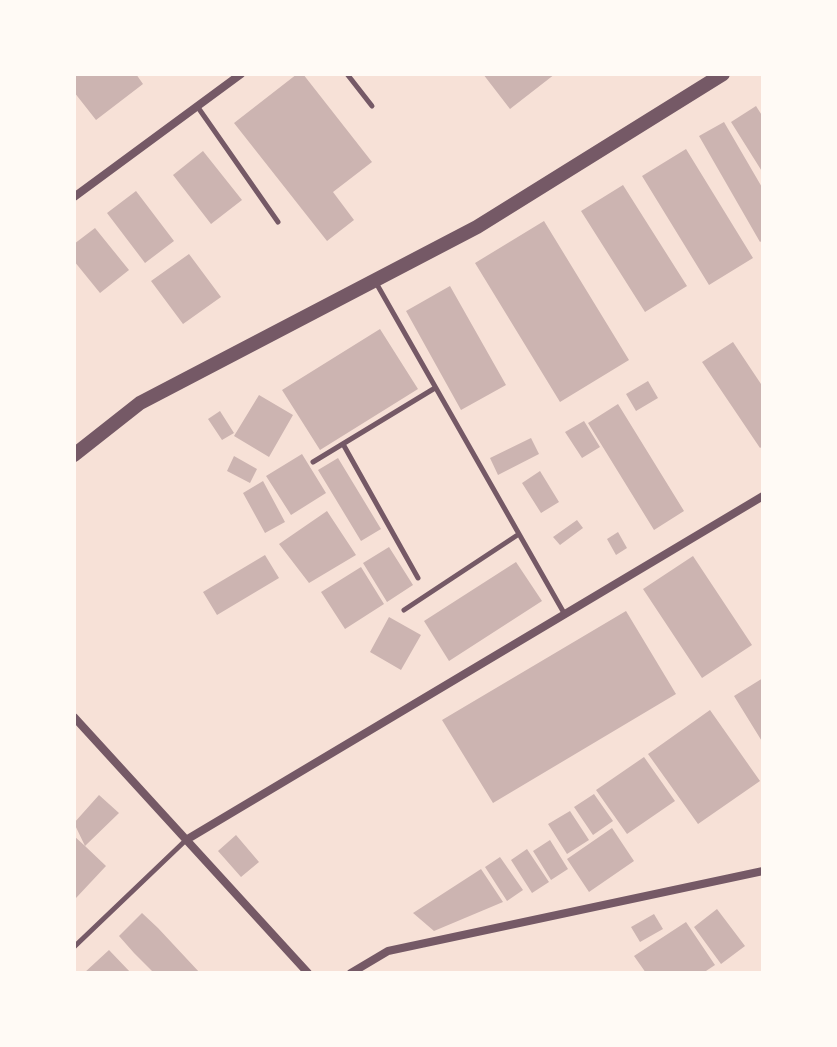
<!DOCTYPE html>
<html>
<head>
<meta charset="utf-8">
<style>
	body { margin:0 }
	#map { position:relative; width:837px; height:1047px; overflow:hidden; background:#f7e1d7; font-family:"Titillium Web",sans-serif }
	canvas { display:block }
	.frame { position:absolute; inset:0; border:76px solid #fffaf5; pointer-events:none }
</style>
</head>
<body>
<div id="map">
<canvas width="837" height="1047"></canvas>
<div class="frame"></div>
</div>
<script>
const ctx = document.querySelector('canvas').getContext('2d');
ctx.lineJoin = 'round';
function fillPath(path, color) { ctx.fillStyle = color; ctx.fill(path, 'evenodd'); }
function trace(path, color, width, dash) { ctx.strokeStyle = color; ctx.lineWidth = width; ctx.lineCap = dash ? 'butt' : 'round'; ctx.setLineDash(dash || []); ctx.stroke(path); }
const building = new Path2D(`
	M74,74h62l7,10 -47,36 -22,-28z
	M297,74h6l69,88 -39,30 21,28 -27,21 -93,-118z
	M483,74h72l-45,35z
	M756,106l7,11v56l-32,-51z
	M724,122l39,67v51l-3,2 -61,-106z
	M686,149l67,109 -44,27 -67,-109z
	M203,151l39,49 -31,24 -38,-49z
	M623,185l64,101 -42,26 -64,-101z
	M136,191l38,50 -29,22 -38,-50z
	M544,221l85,139 -69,42 -85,-139z
	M95,228l34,42 -29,23 -26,-32v-17z
	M189,254l32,43 -38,27 -32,-43z
	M450,286l56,99 -45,25 -55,-99z
	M380,329l38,60 -98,61 -38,-60z
	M733,342l30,45v59l-3,2 -58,-86z
	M648,381l10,17 -22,13 -10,-17z
	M259,395l34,20 -24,42 -35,-21z
	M618,404l66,107 -30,19 -66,-107z
	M220,411l14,22 -12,7 -14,-21z
	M584,421l16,26 -18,11 -17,-26z
	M531,438l8,16 -41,21 -8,-17z
	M302,454l24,39 -35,22 -25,-39z
	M234,456l23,13 -7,14 -23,-12z
	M338,458l43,71 -20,12 -43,-71z
	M540,471l19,31 -18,11 -19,-30z
	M263,481l22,41 -20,11 -22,-40z
	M327,511l29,44 -47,28 -30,-39z
	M577,520l6,8 -23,17 -7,-8z
	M618,532l9,16 -11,7 -9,-16z
	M389,547l24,38 -26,17 -24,-39z
	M265,555l14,23 -62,37 -14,-23z
	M693,556l59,89 -50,33 -59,-89z
	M516,562l26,39 -93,60 -25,-40z
	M361,567l23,37 -39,25 -24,-37z
	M626,611l50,83 -183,109 -51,-83z
	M389,617l32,18 -20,35 -31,-18z
	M763,678v65l-29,-47z
	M710,710l50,71 -62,43 -50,-70z
	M644,757l31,44 -48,33 -31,-44z
	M594,794l19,27 -20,14 -19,-28z
	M99,795l20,18 -34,33 21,20 -30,32 -2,-62 11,10 -11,-23z
	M570,811l19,29 -22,14 -19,-30z
	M612,828l22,33 -45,31 -22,-33z
	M236,835l23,27 -18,15 -23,-26z
	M550,840l18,29 -17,11 -18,-29z
	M527,849l22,33 -17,11 -21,-33z
	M500,857l23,33 -16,11 -22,-34z
	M481,869l22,33 -69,29 -21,-18z
	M717,909l28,37 -24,18 -27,-37z
	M142,913l16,15 42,45h-46l-20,-20 -15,-17z
	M654,914l9,15 -23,13 -9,-15z
	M686,922l29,43 -12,8h-57l-12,-17z
	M109,950l22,23h-47z`);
const service = new Path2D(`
	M347,74l25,32
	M197,106l81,116
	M375,281l189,332
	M343,444l75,134
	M313,462l122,-74
	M404,610l115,-76
	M74,947l112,-107`);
const minor = new Path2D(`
	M74,197l167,-123
	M74,717l234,256
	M186,840l577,-344
	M351,973l37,-22 375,-80`);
const tertiary = new Path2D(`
	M74,455l66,-52 337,-176 246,-153`);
fillPath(building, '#ccb4b1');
trace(service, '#755966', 5);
trace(minor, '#755966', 8);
trace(tertiary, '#755966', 14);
</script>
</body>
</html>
